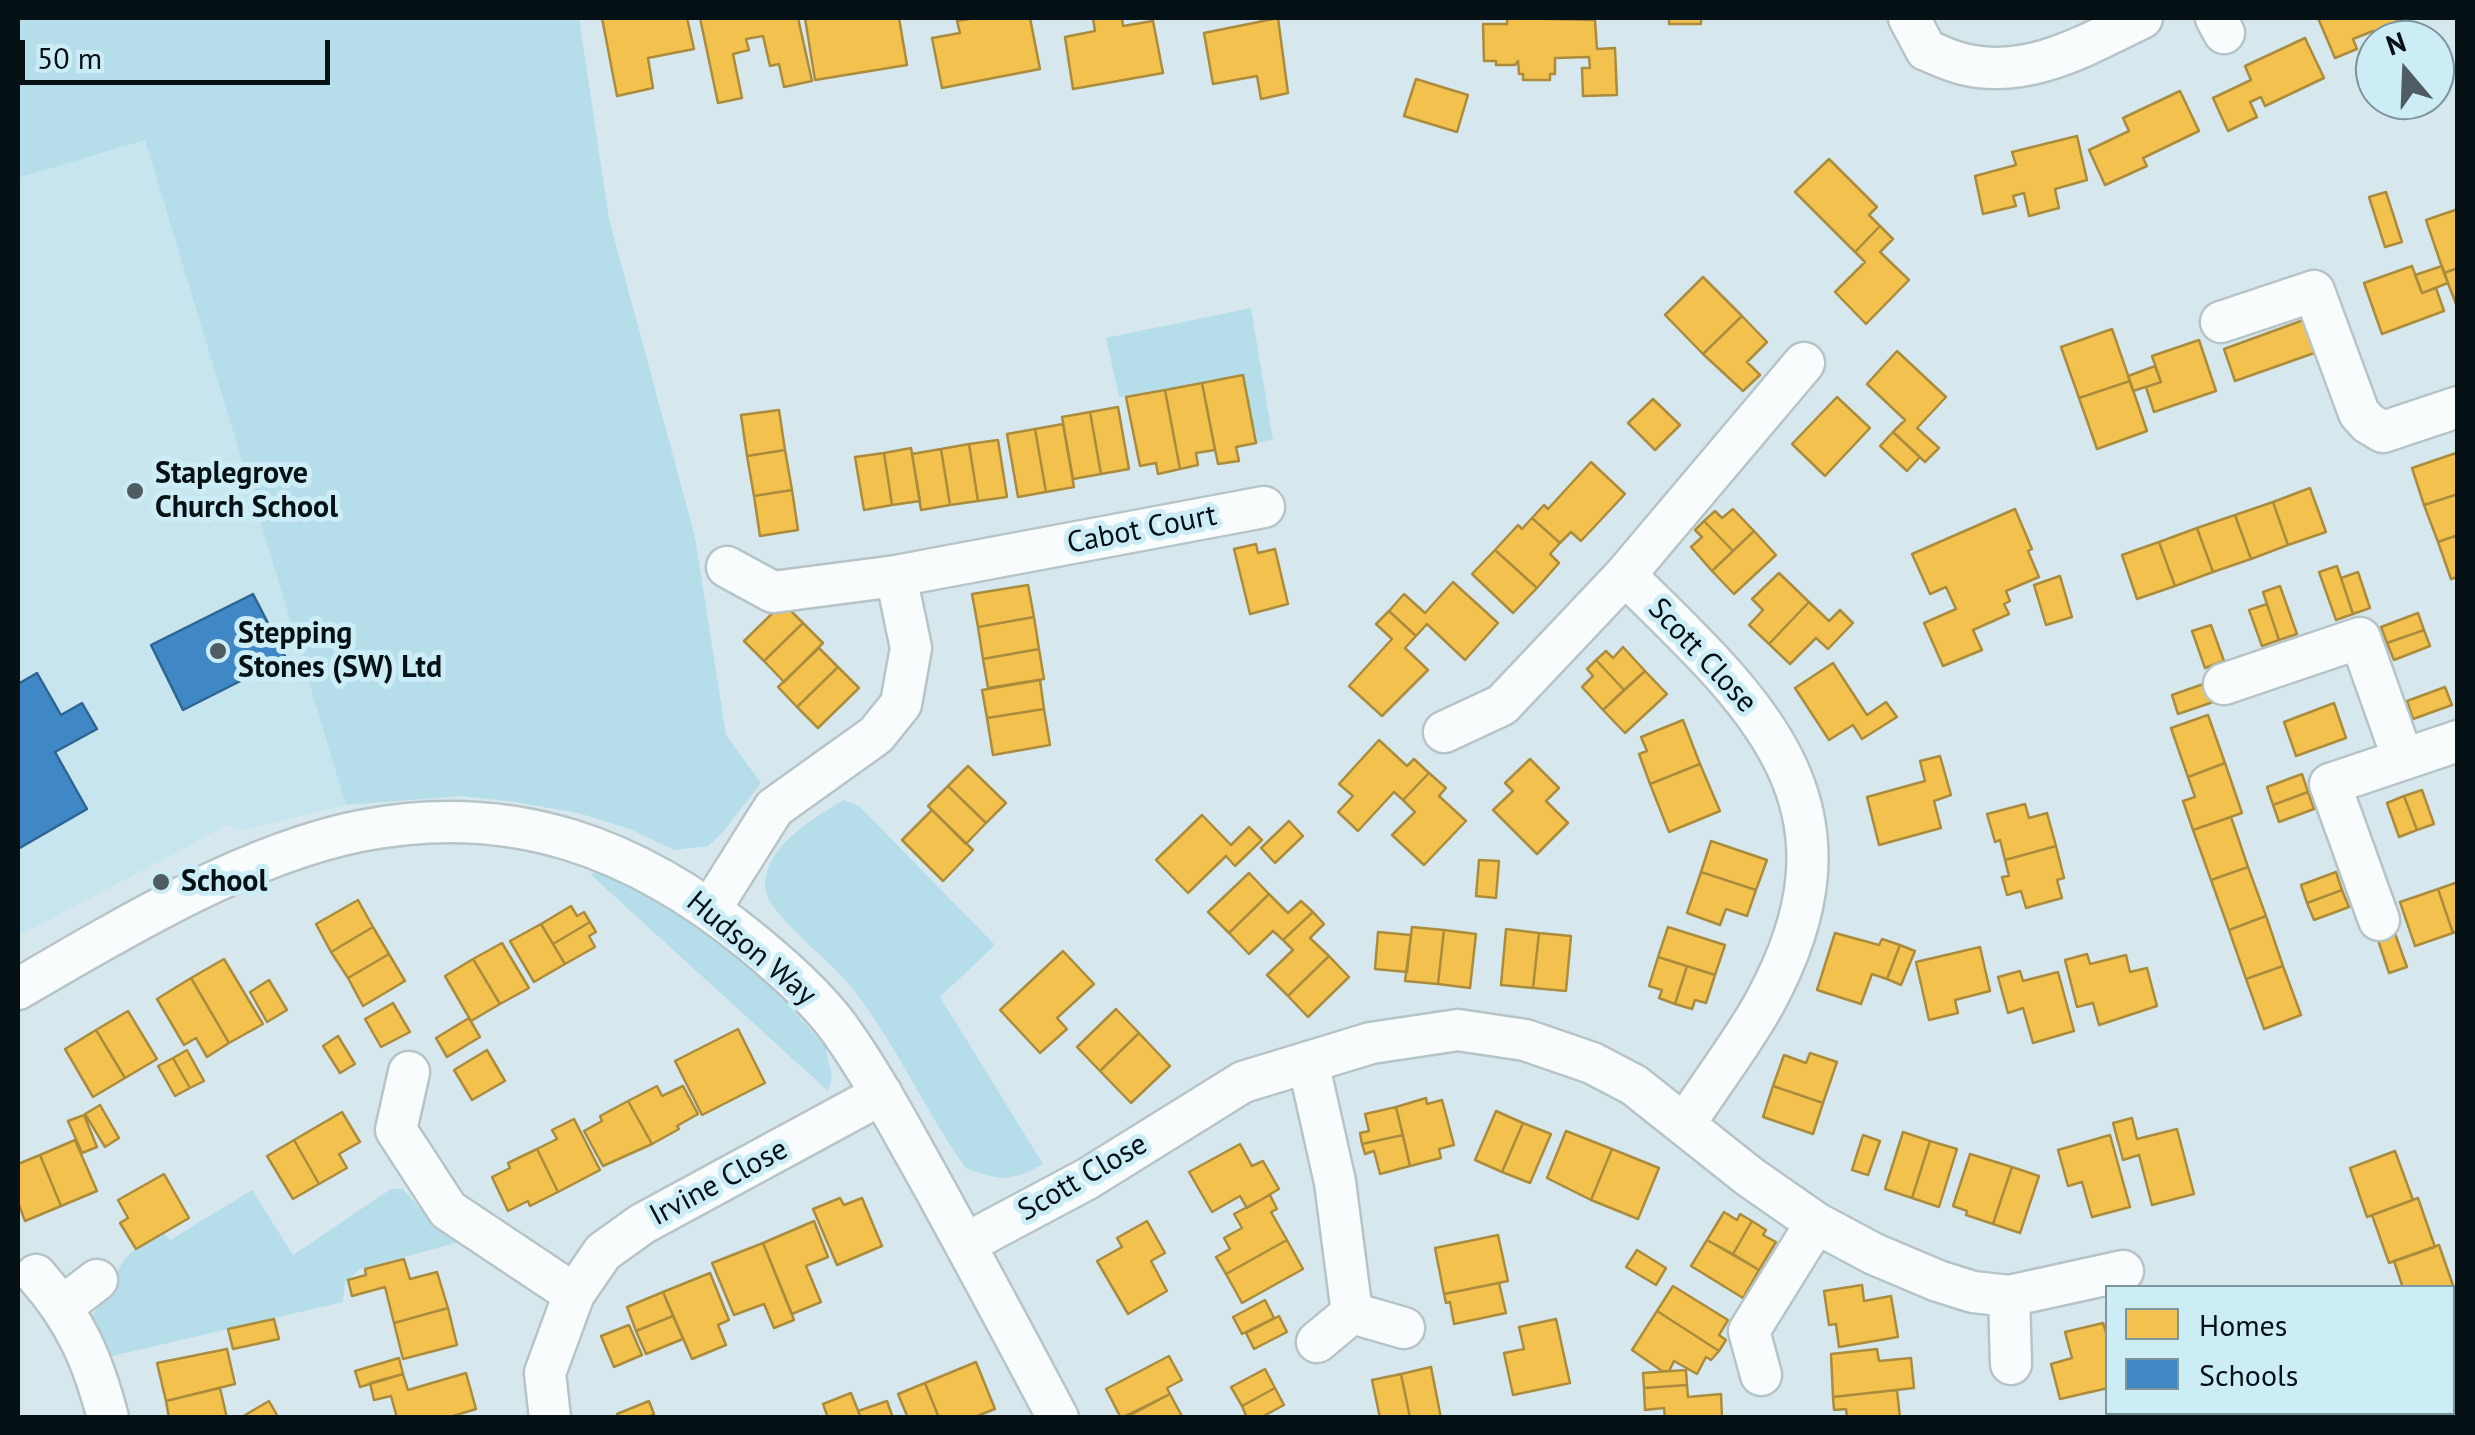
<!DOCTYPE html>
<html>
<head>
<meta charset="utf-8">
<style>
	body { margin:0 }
	#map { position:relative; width:2475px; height:1435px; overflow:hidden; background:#d6e8ed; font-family:"PT Sans",sans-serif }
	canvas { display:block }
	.frame { position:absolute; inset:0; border:20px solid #061115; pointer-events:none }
	.legend { position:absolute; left:2105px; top:1285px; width:350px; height:130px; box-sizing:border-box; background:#cdedf6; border:2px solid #7d959c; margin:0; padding:12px 18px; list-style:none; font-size:30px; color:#061115 }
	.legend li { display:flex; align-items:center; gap:20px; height:50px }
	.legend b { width:50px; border:2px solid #7d959c }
	.north { position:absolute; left:2355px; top:20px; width:100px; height:100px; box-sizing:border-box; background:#cdedf6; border:2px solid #7d959c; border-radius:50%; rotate:341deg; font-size:28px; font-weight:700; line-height:40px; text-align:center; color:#061115 }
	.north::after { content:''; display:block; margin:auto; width:35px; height:45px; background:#4f5c61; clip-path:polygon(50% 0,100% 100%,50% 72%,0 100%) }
	.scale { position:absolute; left:20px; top:40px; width:310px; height:45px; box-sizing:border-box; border:5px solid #061115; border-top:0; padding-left:12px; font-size:30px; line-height:35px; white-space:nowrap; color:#061115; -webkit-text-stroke:8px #cdedf6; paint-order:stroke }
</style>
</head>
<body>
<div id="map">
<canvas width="2475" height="1435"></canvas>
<div class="frame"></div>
<ul class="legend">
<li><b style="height:28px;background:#f2c14e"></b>Homes</li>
<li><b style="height:28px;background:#3f88c5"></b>Schools</li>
</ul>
<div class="north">N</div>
<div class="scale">50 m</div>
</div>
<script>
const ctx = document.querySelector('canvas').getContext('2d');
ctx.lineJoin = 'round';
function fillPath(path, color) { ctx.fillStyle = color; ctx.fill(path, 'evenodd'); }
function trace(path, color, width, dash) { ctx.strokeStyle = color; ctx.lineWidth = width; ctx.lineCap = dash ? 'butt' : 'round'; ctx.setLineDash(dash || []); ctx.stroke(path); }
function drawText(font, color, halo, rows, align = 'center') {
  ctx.font = font + ' "PT Sans",sans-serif'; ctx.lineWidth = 10; ctx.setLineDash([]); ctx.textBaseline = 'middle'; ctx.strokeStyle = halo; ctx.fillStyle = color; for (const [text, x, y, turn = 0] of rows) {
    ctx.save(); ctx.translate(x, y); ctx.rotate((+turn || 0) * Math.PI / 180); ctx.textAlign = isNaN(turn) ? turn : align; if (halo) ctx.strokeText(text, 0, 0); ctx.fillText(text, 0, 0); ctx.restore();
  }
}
const built = new Path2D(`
	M145,140l201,665 -108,26 -10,-6 -210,111v-758z`);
const green = new Path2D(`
	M18,18h561l30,201 86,318 31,198 35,48 -38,49 -15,14 -34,4 -44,-21 -52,-16 -63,-11 -53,-6 -116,9 -201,-665 -127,38z
	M1251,308l22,132 -17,3 -14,-68 -123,22 -13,-59z
	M844,800l15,6 136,139 -55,52 103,167c-32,18 -42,17 -77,4 -46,-63 -75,-139 -129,-197 -18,-19 -72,-61 -72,-85 0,-40 50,-69 79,-86z
	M595,871l34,14 69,37 51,40 76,84 7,31 -4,14 -237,-216z
	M391,1189h12l22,25 34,28 -99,27 -15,13 -2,20 -239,56c-8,-18 -18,-36 -6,-52 4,-6 12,-13 14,-19 11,-35 21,-37 52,-54l6,7 82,-50 41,65z`);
const homes = new Path2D(`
	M602,18h85l7,31 -46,9 5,30 -36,8z
	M700,18h98l14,63 -28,6 -5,-23 -9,2 -7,-30 -17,3 3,11 -16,4 9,44 -24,5z
	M805,18h94l8,47 -92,15z
	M975,18h55l10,51 -98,19 -10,-50 28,-5 -3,-12z
	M1093,18h29l1,8 30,-5 10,52 -90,16 -8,-52 30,-6z
	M1278,18l10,75 -27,6 -4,-23 -44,8 -9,-51z
	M1507,18l88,2 2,29 18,-1 2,47 -34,1 -1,-28h8l-1,-11 -34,1v16h-5v6h-27v-6h-4l-1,-13 -3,4h-19v-4h-12l-1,-37h24z
	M1669,18h32v6h-32z
	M2318,18h86l-7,2 7,19 -27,1 -4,-9 -20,8 4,10 -22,9z
	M2305,38l19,40 -59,28 -4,-9 -11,5 7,15 -29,14 -15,-33 38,-18 -6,-14z
	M1416,79l52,16 -11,37 -53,-16z
	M2180,91l19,40 -56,27 4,8 -42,19 -16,-35 40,-19 -6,-13z
	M2077,136l10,44 -32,9 4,19 -30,8 -5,-23 -11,3 3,10 -33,8 -8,-38 41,-11 -4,-13z
	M1829,159l48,48 -8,8 11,11 -25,26 -60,-60z
	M2386,192l16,50 -17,5 -16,-50z
	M2458,209v59l-14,5 -18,-53z
	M1880,226l13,13 -13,13 29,28 -43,44 -31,-32 30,-30 -10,-10z
	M2412,266l10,27 14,-5 8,23 -62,23 -18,-51z
	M2442,266l6,17 -26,10 -7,-18z
	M2458,268v41l-14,-36z
	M1703,277l39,39 -39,38 -38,-39z
	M1742,316l25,26 -20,20 13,13 -17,16 -40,-37z
	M2309,318l11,33 -85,30 -11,-32z
	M2112,329l18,52 -51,17 -18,-51z
	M2199,340l17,51 -62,21 -8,-25 15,-5 -9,-26z
	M1897,351l49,46 -29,31 22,20 -14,14 -32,-30 12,-12 -38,-36z
	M2155,366l6,16 -28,9 -5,-15z
	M1243,375l13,68 -20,4 3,14 -21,3 -16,-81z
	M2130,381l17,50 -50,18 -18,-51z
	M1202,383l13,67 -19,3 2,12 -18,4 -15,-79z
	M1165,390l15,79 -22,5 -2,-11 -16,3 -14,-69z
	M1837,397l33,31 -45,48 -33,-32z
	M1653,399l27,26 -25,25 -27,-27z
	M1118,407l11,62 -28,5 -11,-62z
	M779,410l6,40 -38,6 -6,-41z
	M1090,412l11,62 -28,5 -11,-62z
	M1063,424l11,63 -28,5 -11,-63z
	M1035,429l11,63 -28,5 -11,-63z
	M1893,432l27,25 -13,14 -27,-25z
	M998,440l9,57 -29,4 -9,-57z
	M969,444l9,57 -28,4 -9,-56z
	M911,448l9,53 -28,4 -8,-52z
	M941,449l9,56 -29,5 -9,-56z
	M785,450l7,40 -38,6 -7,-40z
	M884,453l8,52 -28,5 -9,-53z
	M2456,453l2,41 -34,11 -12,-37z
	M1591,462l34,32 -44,47 -10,-9 -11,11 -28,-25 12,-13 4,4z
	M2310,488l16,44 -38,13 -15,-43z
	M792,490l6,40 -38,6 -6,-40z
	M2458,494v41l-20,7 -14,-37z
	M2273,502l15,43 -37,14 -16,-44z
	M1733,509l21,22 -21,20 -29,-30 11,-10 7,7z
	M2015,509l17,40 -4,2 11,26 -33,14 4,10 -6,3 5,10 -36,16 9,20 -39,16 -19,-43 32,-14 -10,-22 -16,7 -18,-40z
	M2235,515l16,44 -38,13 -16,-44z
	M1532,518l28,25 -10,11 9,9 -22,25 -42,-38 23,-25 4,4z
	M1704,521l29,30 -21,20 -21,-24 11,-10 -7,-7z
	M2197,528l16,44 -38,14 -16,-44z
	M1754,531l22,24 -42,39 -22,-23z
	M2458,535v42l-7,2 -13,-37z
	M2159,542l16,44 -38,13 -15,-44z
	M1256,544l2,9 17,-4 13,55 -38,10 -16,-65z
	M1495,550l42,38 -24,25 -41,-39z
	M2337,566l16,48 -17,6 -17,-48z
	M2358,572l12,36 -17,6 -12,-36z
	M1779,573l30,29 -40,42 -20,-19 14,-15 -11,-11z
	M2060,576l12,41 -26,8 -12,-40z
	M1453,582l45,41 -33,37 -38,-36 -11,12 -27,-25 15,-17 21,19z
	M1028,585l6,32 -56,10 -6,-33z
	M2280,586l17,48 -18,6 -16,-48z
	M1809,602l20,19 11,-11 13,13 -25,26 -12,-11 -26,26 -21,-20z
	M783,603l20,20 -39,38 -20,-20z
	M2267,604l12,36 -17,6 -13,-36z
	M1389,611l27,25 -11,12 23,22 -46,46 -33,-30 43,-47 -16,-15z
	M2418,613l6,17 -37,13 -6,-16z
	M1034,617l5,32 -56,10 -5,-32z
	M803,623l20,20 -39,39 -20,-21z
	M2211,625l13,36 -19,7 -13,-37z
	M2424,630l6,16 -36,14 -7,-17z
	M1623,647l22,24 -21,19 -28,-30 10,-9 7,7z
	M819,648l19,19 -41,40 -19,-20z
	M1039,649l5,30 -56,9 -5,-29z
	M1596,660l28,30 -21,20 -21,-23 11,-11 -6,-7z
	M1833,663l34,52 19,-13 11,15 -35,22 -9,-14 -24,15 -34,-52z
	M838,667l21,21 -41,40 -21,-21z
	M1645,671l22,23 -42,39 -22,-23z
	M1040,680l4,29 -57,9 -5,-28z
	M2209,682l7,19 -38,13 -6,-19z
	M2445,687l7,18 -39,14 -6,-18z
	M2334,703l12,35 -50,18 -12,-34z
	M1044,709l6,36 -57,10 -6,-37z
	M2208,715l17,48 -37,14 -17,-49z
	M1683,720l17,44 -50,20 -11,-30 8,-3 -6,-14z
	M1379,740l28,26 7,-7 15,14 -26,27 -9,-8 -36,39 -20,-19 15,-16 -14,-12z
	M1940,756l11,39 -17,6 7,27 -62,17 -12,-48 58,-16 -5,-20z
	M1530,759l29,29 -13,13 22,22 -31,31 -44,-44 20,-19 -8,-8z
	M2225,763l17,50 -49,17 -10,-29 12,-4 -7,-20z
	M1700,764l20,47 -51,21 -19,-48z
	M968,766l38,37 -20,20 -38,-37z
	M1429,773l17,15 -7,8 27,25 -42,44 -32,-30 23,-23 -12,-12z
	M2302,774l6,18 -35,13 -6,-18z
	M948,786l38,37 -20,21 -38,-38z
	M2422,790l12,34 -17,6 -13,-34z
	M2308,792l6,17 -35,13 -6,-17z
	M2404,796l13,34 -18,7 -12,-34z
	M2025,804l4,14 18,-5 9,33 -51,14 -5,-20 -5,2 -8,-28z
	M932,810l41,40 -30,31 -41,-41z
	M1202,815l29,30 18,-18 13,13 -27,26 -9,-10 -38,37 -32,-33z
	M2231,817l17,50 -37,13 -18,-50z
	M1289,821l14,15 -28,27 -14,-15z
	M1711,841l56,19 -11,30 -55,-18z
	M2056,846l8,32 -7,2 5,18 -36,10 -5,-17 -14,4 -5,-18 7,-1 -4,-16z
	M1479,860l20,1 -3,37 -20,-2z
	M2248,867l18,49 -37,14 -18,-50z
	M1701,872l55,18 -9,26 -21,-7 -6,16 -33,-12z
	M2336,872l6,18 -35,13 -6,-18z
	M1249,873l20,21 -40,39 -21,-21z
	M2458,882v49l-5,2 -15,-44z
	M2438,889l15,44 -38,13 -15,-44z
	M2342,890l7,17 -35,13 -7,-17z
	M1269,894l19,19 13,-12 12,11 -30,28 -10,-9 -24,23 -20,-21z
	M358,900l15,27 -42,25 -15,-28z
	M571,906l6,10 7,-4 6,10 -37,22 -12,-20z
	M1313,912l11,12 -14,14 19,18 -41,40 -21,-21 26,-25 -10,-10z
	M2266,916l17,50 -37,13 -17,-49z
	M590,922l6,10 -7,4 6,11 -30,17 -12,-20z
	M541,924l24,40 -31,18 -24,-41z
	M373,927l16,27 -41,24 -17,-26z
	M1412,927l32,3 -6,54 -33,-3z
	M1668,927l57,18 -10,30 -57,-18z
	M1506,929l33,4 -6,55 -32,-3z
	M1444,930l32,4 -6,54 -32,-4z
	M2394,931l13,36 -18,6 -12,-36z
	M1378,932l33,3 -4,37 -32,-3z
	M1539,933l32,3 -5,55 -33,-3z
	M1835,933l44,12 3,-6 18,6 -13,34 -15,-5 -11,30 -44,-14z
	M502,943l27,45 -29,16 -27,-45z
	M1900,945l15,6 -14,34 -14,-6z
	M1980,947l10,44 -35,9 3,13 -29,7 -13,-58z
	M1063,951l31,33 -37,34 10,11 -27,24 -40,-43z
	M389,954l16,27 -42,25 -15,-28z
	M2087,954l3,10 36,-9 4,17 17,-4 10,38 -58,19 -6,-22 -16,4 -12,-47z
	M1329,956l20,21 -41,40 -20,-21z
	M1658,957l29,9 -12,38 -16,-6 3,-8 -13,-4z
	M224,959l39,65 -34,19 -38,-65z
	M473,959l27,45 -29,17 -26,-45z
	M1687,966l28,9 -9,28 -11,-3 -3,9 -17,-5z
	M2283,966l18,49 -37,14 -18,-50z
	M2020,971l3,10 35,-9 16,59 -41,12 -10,-35 -15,5 -10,-36z
	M191,978l38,65 -22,14 -11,-19 -12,7 -27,-46z
	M269,980l18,30 -20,12 -17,-30z
	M393,1003l17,29 -29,15 -16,-28z
	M1116,1009l23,24 -39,38 -23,-24z
	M128,1011l29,48 -32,19 -29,-48z
	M469,1018l11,19 -33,20 -11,-19z
	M738,1029l27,54 -63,32 -27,-54z
	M96,1030l29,48 -32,19 -28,-48z
	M1139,1033l31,33 -39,37 -31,-32z
	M338,1036l17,28 -15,9 -17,-27z
	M187,1050l17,31 -14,7 -17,-30z
	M487,1050l18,31 -33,19 -18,-30z
	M1810,1053l27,9 -14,41 -50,-17 11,-31 22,8z
	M173,1058l17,30 -15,8 -17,-30z
	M657,1086l5,10 21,-10 15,28 -21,12 2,3 -27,15 -24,-43z
	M1773,1086l50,17 -10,31 -50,-17z
	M1426,1098l1,6 15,-4 12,45 -15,4 2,9 -31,8 -14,-59z
	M628,1101l24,43 -49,22 -19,-35 18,-10 -2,-5z
	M100,1105l19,33 -14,9 -20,-33z
	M1396,1107l7,28 -41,9 -2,-11 9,-2 -4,-17z
	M1496,1111l27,12 -21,49 -27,-12z
	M342,1112l18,30 -21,12 8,14 -28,16 -25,-44z
	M84,1115l13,32 -15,6 -14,-32z
	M2132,1118l5,21 40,-10 17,65 -42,11 -13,-50 -16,5 -10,-37z
	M574,1119l26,51 -42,22 -21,-43 20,-10 -5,-9z
	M1523,1123l28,11 -21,49 -28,-11z
	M1566,1131l46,18 -21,51 -44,-22z
	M1903,1132l27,9 -18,57 -27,-9z
	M1403,1135l7,31 -30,8 -6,-23 -9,3 -3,-10z
	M1863,1135l17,6 -12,34 -16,-5z
	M2110,1135l20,72 -38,10 -10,-35 -14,4 -10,-36z
	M75,1140l22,51 -36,15 -21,-51z
	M294,1140l25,44 -26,15 -26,-43z
	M1930,1141l27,8 -18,58 -27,-9z
	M1240,1144l12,22 11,-5 16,28 -32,19 -7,-12 -28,16 -23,-40z
	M537,1149l21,43 -28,14 -2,-5 -20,10 -16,-34 18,-9 -2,-5z
	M1612,1149l47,19 -21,51 -47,-19z
	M2395,1151l18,49 -46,17 -17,-49z
	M1970,1154l42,13 -19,57 -27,-9 1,-4 -14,-5z
	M40,1155l21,51 -36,15 -7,-19v-38z
	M2012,1167l27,9 -19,57 -27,-9z
	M164,1174l25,44 -53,31 -16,-26 8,-5 -10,-18z
	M1270,1195l7,14 -6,3 16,28 -61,34 -10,-17 14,-8 -6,-11 18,-10 -8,-14z
	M840,1198l4,7 18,-7 20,48 -45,19 -24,-56z
	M2418,1198l17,49 -46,16 -17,-48z
	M1724,1212l13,8 3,-6 12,7 -19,33 -26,-14z
	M814,1221l14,36 -22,9 15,36 -29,12 -29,-71z
	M1147,1221l18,32 -14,8 16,30 -39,23 -31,-53 25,-14 -5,-9z
	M1752,1221l14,9 -3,5 13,7 -17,28 -26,-16z
	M1498,1235l10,46 -64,13 -9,-46z
	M1287,1240l16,29 -61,34 -16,-29z
	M1707,1240l52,30 -16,28 -52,-32z
	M763,1243l31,77 -20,8 -10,-24 -30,11 -22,-52z
	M2439,1245l17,49 -4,1v-7h-49l-9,-27z
	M1637,1250l29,18 -10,17 -30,-18z
	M404,1259l6,20 27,-7 11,36 -54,15 -9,-36 -33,9 -4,-16 18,-5 -1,-6z
	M710,1273l19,47 -11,5 8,20 -34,14 -29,-67z
	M1499,1283l7,30 -52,11 -4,-22 -4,1 -2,-9z
	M1862,1285l2,16 27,-5 7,41 -59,10 -3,-23 -7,1 -5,-34z
	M1673,1286l55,34 -9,15 7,5 -7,11 -62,-40z
	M663,1292l10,24 -37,15 -9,-24z
	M1265,1300l9,18 -32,16 -9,-17z
	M448,1308l9,37 -54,14 -9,-36z
	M1657,1311l62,40 -8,9 -5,-3 -9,17 -23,-13 -5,10h-7l-30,-21z
	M673,1316l10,23 -37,15 -10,-23z
	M1279,1316l8,16 -33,17 -8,-16z
	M274,1319l5,20 -46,10 -5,-20z
	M1556,1319l14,64 -57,12 -9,-42 20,-4 -5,-22z
	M2103,1323l5,15v50l-48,11 -9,-35 21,-6 -7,-26z
	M629,1325l13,30 -28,12 -13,-31z
	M227,1349l8,35 -69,17 -9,-38z
	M1877,1349l2,12 32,-3 3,30 -81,9 -2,-43z
	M1169,1356l13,24 -15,8 3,6 -49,24 -15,-29z
	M399,1358l4,16 -43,13 -5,-16z
	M976,1362l19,47 -23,9h-33l-14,-35z
	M1431,1367l10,51h-31l-9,-44z
	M1265,1369l10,19 -33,18 -11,-19z
	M1686,1370l1,15 -43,3 -1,-15z
	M466,1373l10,36 -29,9h-50l-6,-22 -17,4 -4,-17 33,-9 5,16z
	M1401,1374l9,44h-30l-8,-38z
	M925,1383l14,35h-31l-10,-24z
	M1687,1385l1,12 33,-3 1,24h-57l-1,-10 -19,2 -1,-22z
	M220,1388l7,30h-58l-3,-17z
	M1275,1388l9,17 -24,13h-13l-5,-12z
	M1897,1390l3,28h-53l-1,-9 -12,1 -1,-13z
	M851,1393l10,25h-33l-5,-14z
	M1170,1394l13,24h-58z
	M269,1401l8,14 -4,3h-33z
	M649,1401l5,13 -8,4h-27l-2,-4z
	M887,1401l6,17h-32l-3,-7z`);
const schools = new Path2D(`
	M253,594l33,64 -103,52 -32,-65z
	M37,673l24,42 21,-12 15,26 -42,23 32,57 -69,40v-165z`);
const minor = new Path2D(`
	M1909,18l17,32c12,5 24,11 37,14 65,16 123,-19 179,-46
	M2216,18l8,15
	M2221,322l93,-31 45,122 9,10 15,9 75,-25
	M727,567l46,25 123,-16 368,-69
	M1625,575c134,131 247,230 140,427 -23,42 -54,81 -80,122
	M2224,684l136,-46 43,121
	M1444,732l58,-27 123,-130 179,-212
	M711,908l63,-100 102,-73 25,-31 10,-56 -15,-72
	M2379,920l-49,-136 128,-43
	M18,989c101,-59 227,-135 342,-158 152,-30 276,16 393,112 30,25 62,53 86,85 37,52 66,108 97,163 41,75 82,151 122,227
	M1308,1062l27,120 17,131 -35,29
	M409,1072l-13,58 52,80 126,84
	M965,1244l122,-65 156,-97 128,-39 87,-13 67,10 67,23 42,22 116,92 66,46 58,31 64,27 35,11 36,4 114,-25
	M36,1275c39,44 57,85 72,143
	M2009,1296l2,68
	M63,1306l34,-26
	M1352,1313l52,15
	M1761,1375l-12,-44 67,-108
	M550,1418l-5,-45 29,-79 29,-42 39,-28 240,-130`);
const markers = [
	[135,491,10,"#4f5c61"],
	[218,651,10,"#4f5c61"],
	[161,882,10,"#4f5c61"]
];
const poiNames = [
	["Staplegrove",155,474],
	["Church School",155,508],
	["Stepping",238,634],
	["Stones (SW) Ltd",238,668],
	["School",181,882]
];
const streetNames = [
	["Cabot Court",1142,530,-11],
	["Scott Close",1702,656,47],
	["Hudson Way",751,949,40],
	["Scott Close",1083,1178,-30],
	["Irvine Close",719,1183,-28]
];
fillPath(built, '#c6e5ee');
fillPath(green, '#b5deea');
fillPath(homes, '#f2c14e');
trace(homes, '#ab8c3d', 2.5);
fillPath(schools, '#3f88c5');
trace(schools, '#2e6490', 2.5);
trace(minor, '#b6c4c8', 45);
trace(minor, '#f9fcfc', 40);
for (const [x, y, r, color] of markers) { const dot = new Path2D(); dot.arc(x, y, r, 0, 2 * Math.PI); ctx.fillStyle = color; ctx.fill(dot); trace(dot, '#cdedf6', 4); }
drawText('bold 30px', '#061115', '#cdedf6', poiNames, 'left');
drawText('30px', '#061115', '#cdedf6', streetNames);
</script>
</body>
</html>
